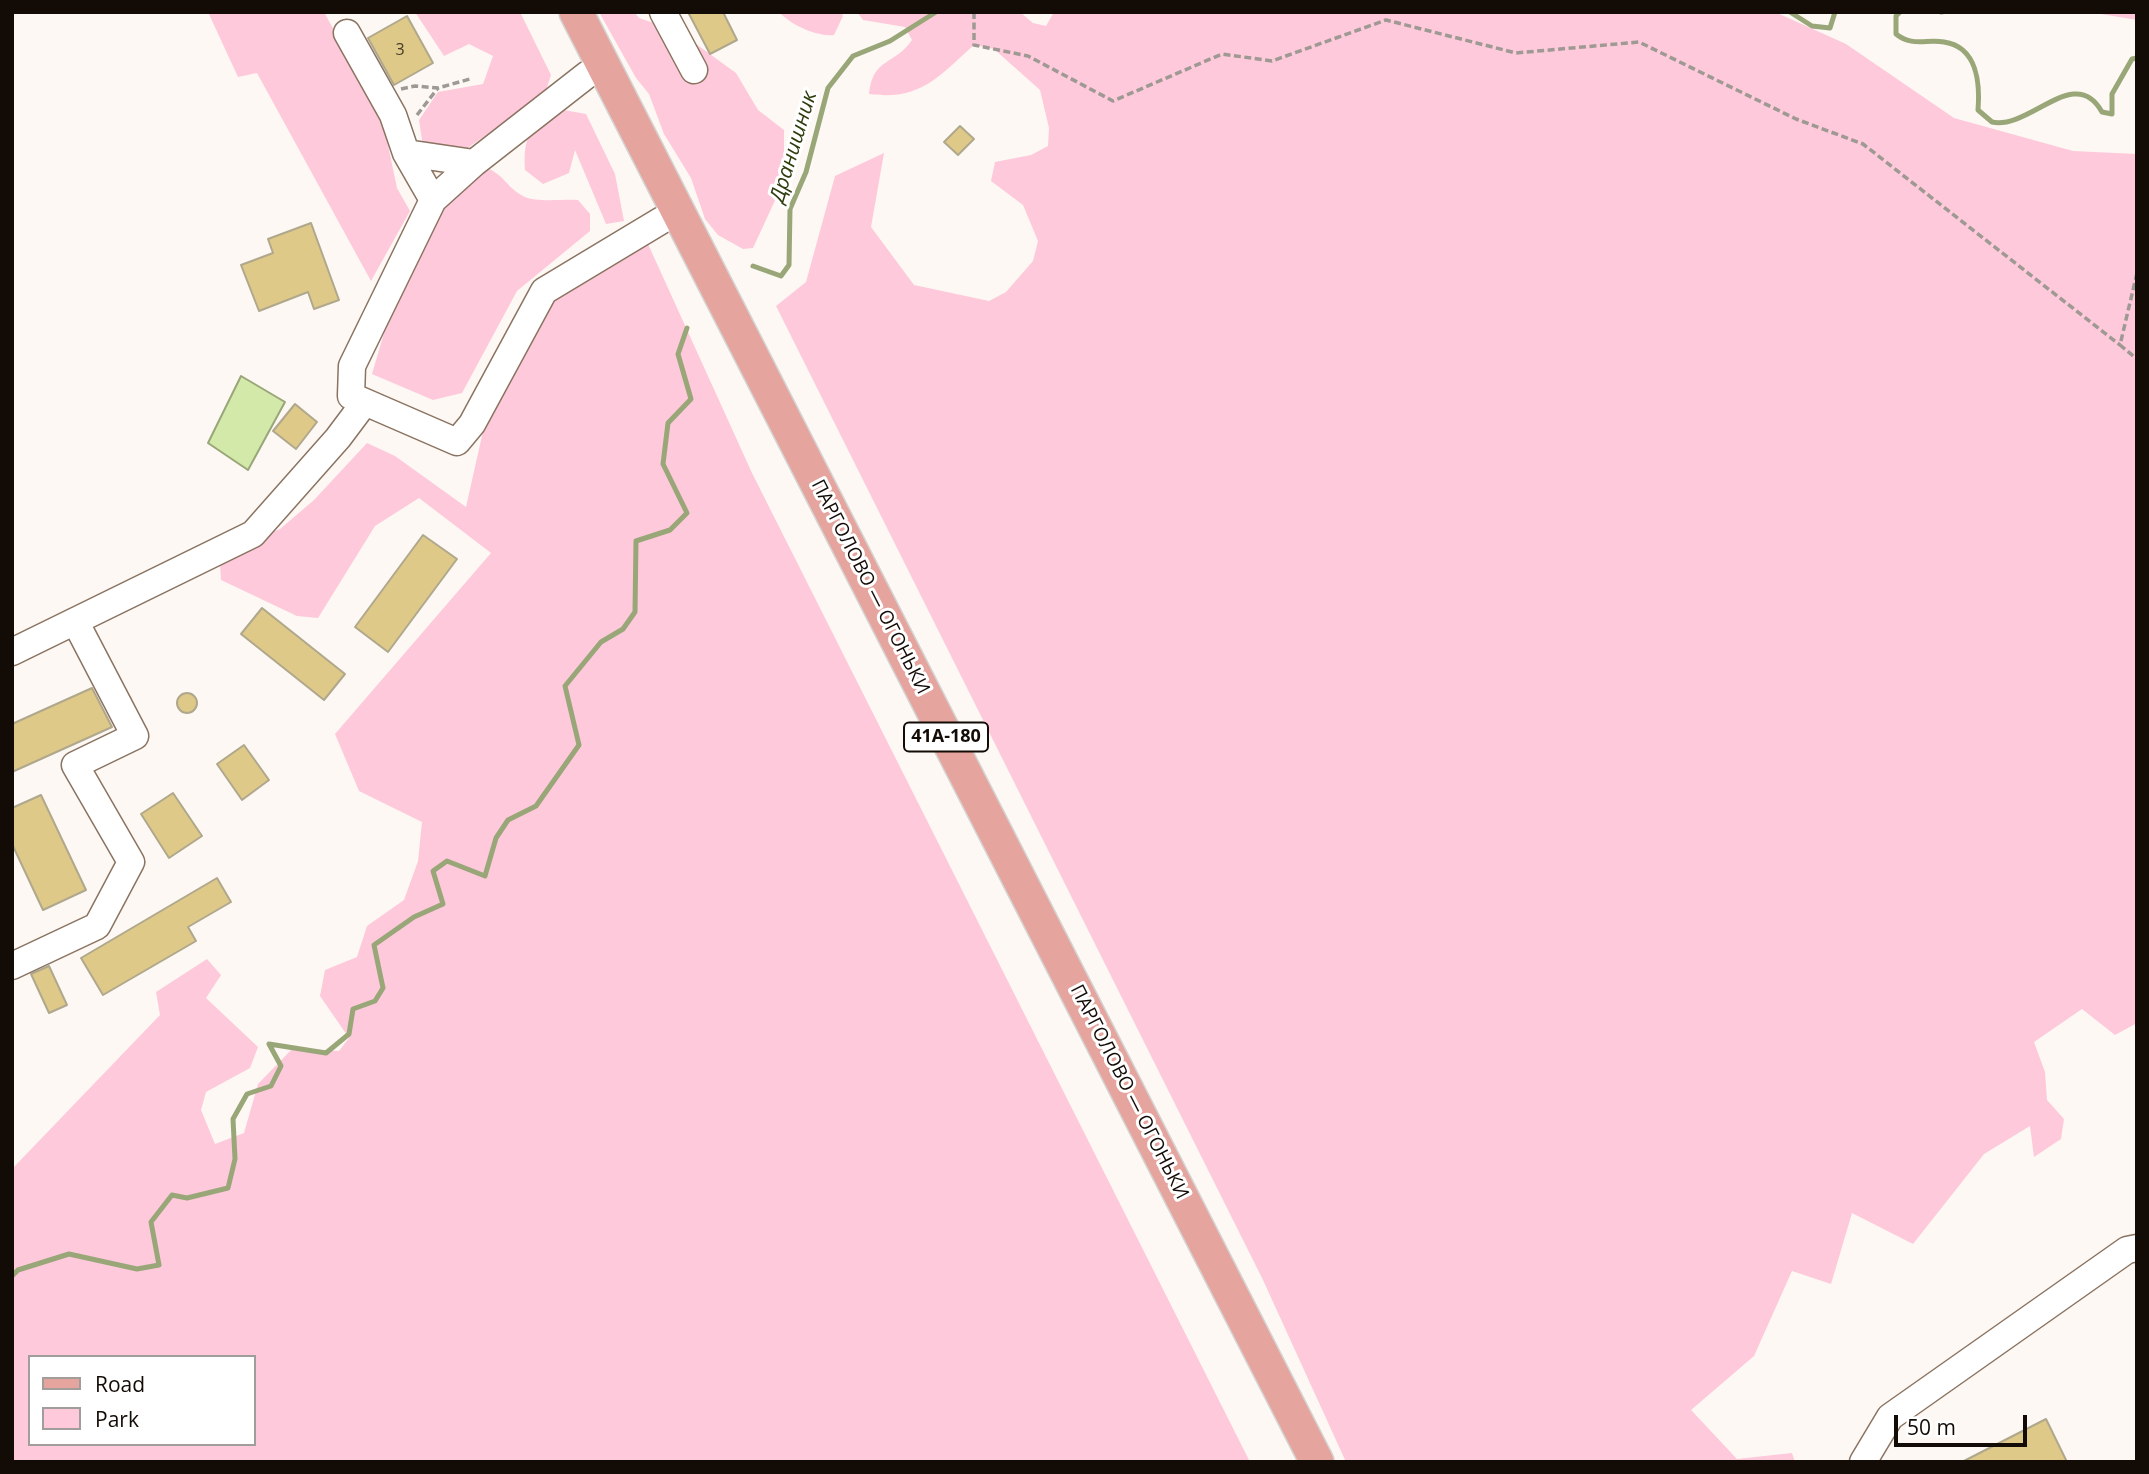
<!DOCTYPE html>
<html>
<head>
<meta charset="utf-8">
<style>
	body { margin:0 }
	#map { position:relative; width:2149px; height:1474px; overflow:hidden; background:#fdf8f4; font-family:"Open Sans",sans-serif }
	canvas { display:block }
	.frame { position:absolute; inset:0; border:14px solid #130b05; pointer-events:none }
	.legend { position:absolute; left:28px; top:1355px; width:228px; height:91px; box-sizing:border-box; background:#fff; border:2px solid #a19d9b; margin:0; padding:9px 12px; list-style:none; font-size:21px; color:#130b05 }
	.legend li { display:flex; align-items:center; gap:14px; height:35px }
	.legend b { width:35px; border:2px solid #a19d9b }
	.scale { position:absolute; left:1894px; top:1415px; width:133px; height:32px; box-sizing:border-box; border:4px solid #130b05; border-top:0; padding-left:9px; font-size:21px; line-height:24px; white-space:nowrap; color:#130b05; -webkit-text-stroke:5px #fff; paint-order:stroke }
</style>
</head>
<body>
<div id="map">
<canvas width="2149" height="1474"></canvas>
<div class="frame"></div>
<ul class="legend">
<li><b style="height:9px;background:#e5a49d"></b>Road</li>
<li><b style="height:19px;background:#fec9db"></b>Park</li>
</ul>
<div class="scale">50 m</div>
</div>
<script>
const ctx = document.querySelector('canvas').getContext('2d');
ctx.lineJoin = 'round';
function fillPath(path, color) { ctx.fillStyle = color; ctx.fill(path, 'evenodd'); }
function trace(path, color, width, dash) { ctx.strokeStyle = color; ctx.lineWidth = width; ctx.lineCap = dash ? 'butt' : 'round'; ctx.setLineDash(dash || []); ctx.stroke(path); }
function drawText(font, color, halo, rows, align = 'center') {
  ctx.font = font + ' "Open Sans",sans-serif'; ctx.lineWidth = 6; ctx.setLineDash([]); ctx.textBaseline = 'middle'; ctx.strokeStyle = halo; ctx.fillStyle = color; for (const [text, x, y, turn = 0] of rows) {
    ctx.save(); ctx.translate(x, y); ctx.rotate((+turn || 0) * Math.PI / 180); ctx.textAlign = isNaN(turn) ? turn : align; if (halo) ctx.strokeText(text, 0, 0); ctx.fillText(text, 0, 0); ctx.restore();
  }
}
const green = new Path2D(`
	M208,12h116l58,105 15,71 13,23 -39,70 -114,-208 -19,4z
	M415,12h105l31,63 -6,19 -93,65 -29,-13 -4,-26 19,-28 45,-8 10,-28 -24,-12 -25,12z
	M599,12h35l5,6 39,13 58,42 22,37 26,20v51l-31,67 -10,1 -25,-14 -13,-16 -14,-41 -27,-44 -15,-40 -13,-16z
	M779,12h62l2,4 -9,19c-17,2 -43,-10 -55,-23z
	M857,12h163l13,11 13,3 8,-14h721l71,32 108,74 119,33 64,3v869l-22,12 -33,-26 -48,33 11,30 2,28 17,19 -3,20 -27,18 -4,-31 -46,28 -71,90 -61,-31 -21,71 -39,-13 -38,85 -63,54 46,49 55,-6 3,9h-449l-83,-182 -487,-974 30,-24 29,-106 49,-23 -13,74 43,58 75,16 17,-9 27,-31 5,-20 -15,-36 -32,-24 4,-19 36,-7 17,-9 1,-18 -9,-38 -46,-41 -20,-4c-35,31 -53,56 -105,49 4,-37 25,-28 43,-54l-7,-13 -42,-7z
	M2089,12h48v8z
	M558,109l28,5 29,60 9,47 -18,3 -31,-74 -6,23 -26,11 -18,-14c-2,-34 5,-43 33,-61z
	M485,167c20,8 21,20 38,29 13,7 40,3 55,4l12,14v17l-73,60 -55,102 -29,7 -61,-26 31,-106 50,-82z
	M648,244l104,229 498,989h-1238v-293l148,-154 -4,-23 51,-33 14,16 -15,23 52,49 -8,21 -44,24 -5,18 14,34 29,-11 14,-49 35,-36 46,3 10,-13 -29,-42 5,-26 32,-13 10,-31 37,-26 14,-39 4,-39 -63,-31 -24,-57 156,-181 -72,-55 -44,28 -57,92 -21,-2 -76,-36 -1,-17 26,-20 34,-14 34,-29 53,-57 28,13 71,51 22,-98 56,-101 53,-40zM30,1357h224v87h-224z`);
const water = new Path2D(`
	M241,376l44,26 -37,68 -40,-27z`);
const stream = new Path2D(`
	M1790,12l22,14 18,2 5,-16
	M1900,12l-4,4v18c16,13 30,5 48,8 34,5 36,43 34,68l14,12c38,8 83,-59 110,-10l10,2v-20l20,-35 5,-1
	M1941,12h1
	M753,266l28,10 8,-11 1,-56 16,-37 22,-84 25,-32 37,-15 46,-29
	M12,1276l6,-6 51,-16 68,15 22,-4 -8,-43 21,-27 15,3 41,-10 7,-29 -2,-40 14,-25 24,-8 10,-20 -12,-22 57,9 23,-19 4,-25 22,-8 8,-13 -9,-43 40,-28 29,-13 -10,-33 14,-10 38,15 11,-38 12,-18 28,-14 43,-61 -14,-59 36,-44 22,-13 12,-17 1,-71 34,-11 17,-17 -24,-49 5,-41 23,-24 -13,-45 9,-26`);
const building = new Path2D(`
	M688,12h35l14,28 -27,14z
	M407,16l26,47 -39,22 -26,-47z
	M960,126l14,13 -16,16 -14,-13z
	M311,223l28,77 -25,9 -6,-17 -49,19 -18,-46 32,-12 -5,-14z
	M295,404l22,18 -21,27 -23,-18z
	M423,535l34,24 -69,93 -33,-25z
	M262,608l83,66 -21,26 -83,-66z
	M92,688l20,39 -100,45v-48z
	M177 703a10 10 0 1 1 20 0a10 10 0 1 1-20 0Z
	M244,745l25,35 -27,20 -25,-36z
	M173,793l29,43 -33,22 -28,-44z
	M41,795l45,95 -43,20 -31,-66v-36z
	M217,878l14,24 -43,25 8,14 -93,54 -22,-37z
	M49,966l18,39 -18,8 -18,-39z
	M2046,1419l21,43h-105z`);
const path = new Path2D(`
	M974,12v33l54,11 85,45 109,-47 50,7 114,-41 130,33 123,-11 157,77 67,25 257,201
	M401,89l14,-3 23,2 32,-9
	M417,115l21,-27
	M2137,273l-17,72 17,14`);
const minor = new Path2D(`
	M663,12l31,58
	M347,33l46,82 13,38 27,47
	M588,74l-114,89 -41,37 -81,166 -1,30 106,46 15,-18 72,-133 118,-71
	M406,153l68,10
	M12,652l241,-118 85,-96 27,-36
	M12,966l85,-40 34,-64 -56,-97 60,-29 -60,-115
	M1863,1462l27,-45 237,-167 10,-2`);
const major = new Path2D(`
	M576,12l741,1450`);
const numberNames = [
	["3",400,50]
];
const shields = [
	[946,737,84]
];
const shieldNames = [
	["41А-180",946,737]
];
const streetNames = [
	["ПАРГОЛОВО — ОГОНЬКИ",870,587,63],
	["ПАРГОЛОВО — ОГОНЬКИ",1129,1092,63]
];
const waterNames = [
	["Дранишник",794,147,-73]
];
fillPath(green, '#fec9db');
fillPath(water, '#d2e9aa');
trace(water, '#99a678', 2);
trace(stream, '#99a678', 5);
fillPath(building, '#dec988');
trace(building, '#b0a88c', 2);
trace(minor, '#8a7361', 29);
trace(major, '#d5d3d2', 36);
trace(path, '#9f9994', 3.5, [7, 3.5]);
trace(minor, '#fff', 26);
trace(major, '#e5a49d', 33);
drawText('16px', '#463a26', null, numberNames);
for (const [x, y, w] of shields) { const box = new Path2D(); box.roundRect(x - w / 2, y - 14.5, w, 29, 5); ctx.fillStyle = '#fff'; ctx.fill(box); trace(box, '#130b05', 2); }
drawText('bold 18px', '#130b05', null, shieldNames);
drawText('19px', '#130b05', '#fff', streetNames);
drawText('italic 21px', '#2e3c0e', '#fff', waterNames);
</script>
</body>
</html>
